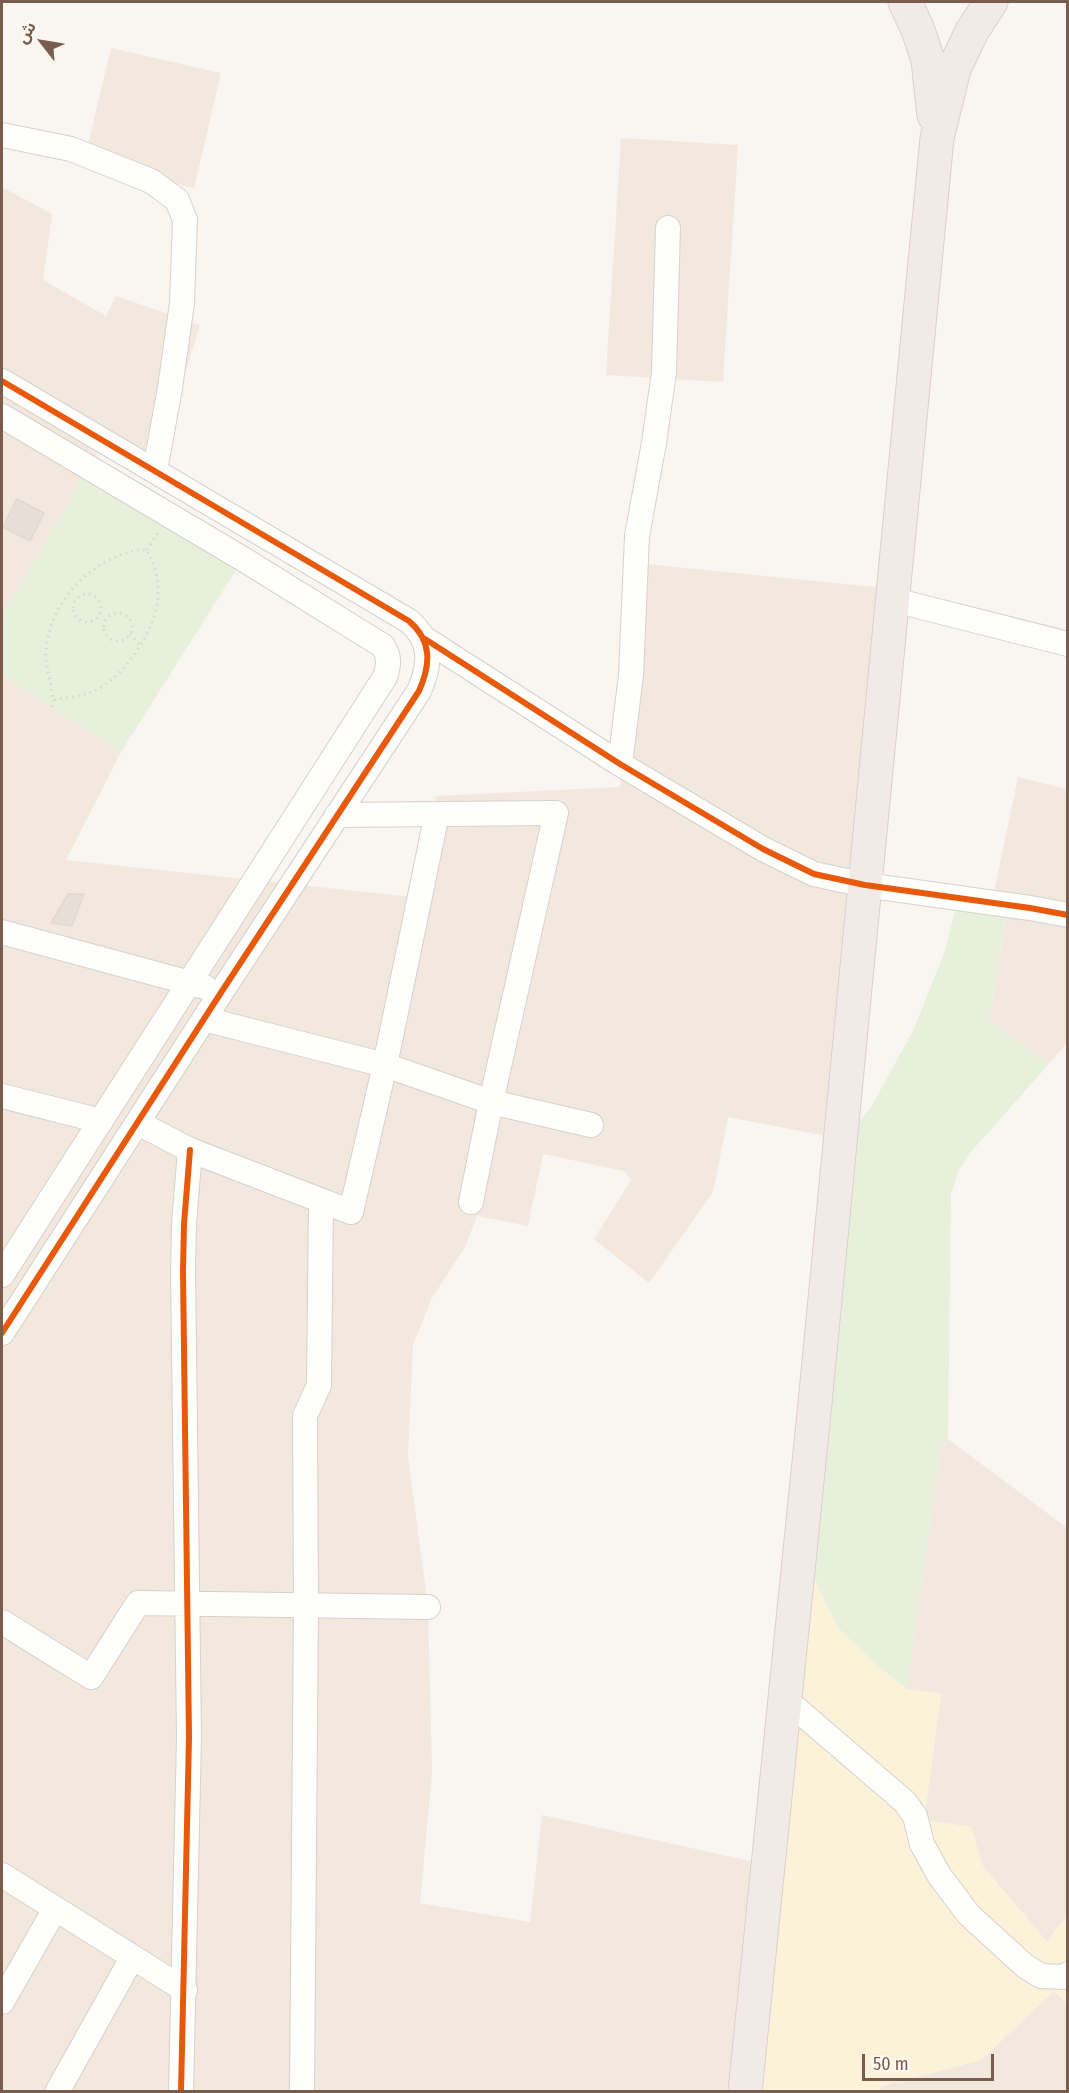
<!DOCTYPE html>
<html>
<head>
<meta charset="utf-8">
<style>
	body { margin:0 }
	#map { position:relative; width:1069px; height:2093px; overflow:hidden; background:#f9f5f0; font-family:"Fira Sans Condensed","Noto Sans Arabic",sans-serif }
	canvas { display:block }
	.frame { position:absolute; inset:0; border:3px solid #7a5c4d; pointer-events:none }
	.north { position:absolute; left:12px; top:12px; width:60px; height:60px; -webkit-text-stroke:4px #fffaf3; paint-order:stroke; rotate:301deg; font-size:16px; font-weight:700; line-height:24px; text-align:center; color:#7a5c4d }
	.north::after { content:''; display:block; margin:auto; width:21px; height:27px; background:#7a5c4d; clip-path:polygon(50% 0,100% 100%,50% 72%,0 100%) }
	.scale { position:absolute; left:862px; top:2054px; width:132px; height:27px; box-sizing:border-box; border:3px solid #7a5c4d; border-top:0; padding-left:8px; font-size:18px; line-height:21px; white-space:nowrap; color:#7a5c4d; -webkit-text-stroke:4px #fffaf3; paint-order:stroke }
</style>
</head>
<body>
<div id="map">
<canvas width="1069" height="2093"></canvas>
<div class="frame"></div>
<div class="north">ش</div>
<div class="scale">50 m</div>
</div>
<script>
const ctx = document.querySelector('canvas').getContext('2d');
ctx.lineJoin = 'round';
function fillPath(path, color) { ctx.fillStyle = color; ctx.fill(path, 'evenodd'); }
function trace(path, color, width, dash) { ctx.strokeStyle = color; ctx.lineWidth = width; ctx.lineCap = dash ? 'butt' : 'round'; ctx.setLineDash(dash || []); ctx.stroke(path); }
const residential = new Path2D(`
	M111,48l110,25 -27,115 -110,-26z
	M621,138l117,7 -15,237 -117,-7z
	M2,187l50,27 -9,66 63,36 10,-20 84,29 -45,145 -51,-29 -102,175z
	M646,564l249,25 -53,550 -114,-22 -15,75 -64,91 -55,-44 37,-59 -7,-9 -81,-17 -15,72 -51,-10 -12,31 -33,51 -19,47 -5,112 20,150 4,166 -12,130 110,19 12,-107 226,50 -23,226h-743v-1416l119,77 -55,108 346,37 24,-101 184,-9z
	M1018,777l49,12v254l-19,22 -59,-45 19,-115 -16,-3z
	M948,1439l119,89v387l-20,27 -65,-77 -11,-38 -47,-7 17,-126 -34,-5 33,-239z
	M1054,1991l13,13v87l-187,1 1,-6 100,-26z`);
const green = new Path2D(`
	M88,468l155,91 -122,193 -119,-77v-59z
	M958,898l50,6 -19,116 59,45 -77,87 -13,20 -7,22 -3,245 -8,11 -33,239 -32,-25 -37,-36 -20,-41 -16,-54 40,-394 28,-30 43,-78 32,-80z`);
const sand = new Path2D(`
	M802,1533l16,54 20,41 37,36 32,25 34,5 -17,126 47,7 11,38 65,77 20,-27v89l-13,-13 -73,69 -100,26 -1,5 -135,1z`);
const building = new Path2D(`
	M17,499l27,14 -14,28 -27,-14z
	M68,894h16l-12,32 -21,-3z`);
const path = new Path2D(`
	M137,550h10c18,34 13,64 -7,96 -12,19 -26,35 -46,45 -13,6 -27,6 -41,9 -1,-15 -7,-30 -7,-46 2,-51 43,-94 91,-104z
	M147,550l12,-19
	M73 608a14 14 0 1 1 28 0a14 14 0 1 1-28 0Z
	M104 627a14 14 0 1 1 28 0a14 14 0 1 1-28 0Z
	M130,634l10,11
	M52,707l1,-7`);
const minor = new Path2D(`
	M2,135l69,14 80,32 26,19 8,20 -3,83 -12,85 -15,82
	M2,381l407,240c23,20 22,43 10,70l-197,300 -220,342
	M2,416l241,143 140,87c7,11 6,19 2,31l-383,598
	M894,600l174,44
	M425,639l195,125 143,85 51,25 51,11 165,23 38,7
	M620,764l11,-89 6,-139 17,-93 10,-71 4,-144
	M337,815l219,-2 -65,289 -20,100
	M2,932l203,55
	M204,1019l181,46 106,37 100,23
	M2,1096l99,25
	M138,1123l52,27 161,62 34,-147 52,-251
	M2,1622l89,55 47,-74 290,4
	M785,1699l120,103 10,14 7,28 17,31 30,40 56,51 16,10 23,1 4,-3
	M2,1875l183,115
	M2,2002l53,-93
	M57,2092l75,-134
	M181,2092l8,-355 -6,-466 1,-47 6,-74
	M302,2092l4,-486 -1,-190 14,-31 2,-185`);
const highway = new Path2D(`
	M905,2l13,28 10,30 6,55
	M745,2092c67,-651 132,-1303 192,-1954l17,-69 18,-38 19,-29`);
const cycleway = new Path2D(`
	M2,381l407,240c23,20 22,43 10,70l-197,300 -220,342
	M425,639l195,125 143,85 51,25 51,11 165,23 38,7
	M181,2092l8,-355 -6,-466 1,-47 6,-74`);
fillPath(residential, '#f2e8de');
fillPath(green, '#e7f0db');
fillPath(sand, '#fbf2d9');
fillPath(building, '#e6ded7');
trace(building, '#e2d8d2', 1.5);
trace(minor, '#d7d1cb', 26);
trace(highway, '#dad1cc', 35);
trace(path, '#dcd5d0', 3, [1.5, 4.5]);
trace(minor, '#fefefd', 24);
trace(highway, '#f2eae7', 33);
trace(cycleway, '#e8590c', 6);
</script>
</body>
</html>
